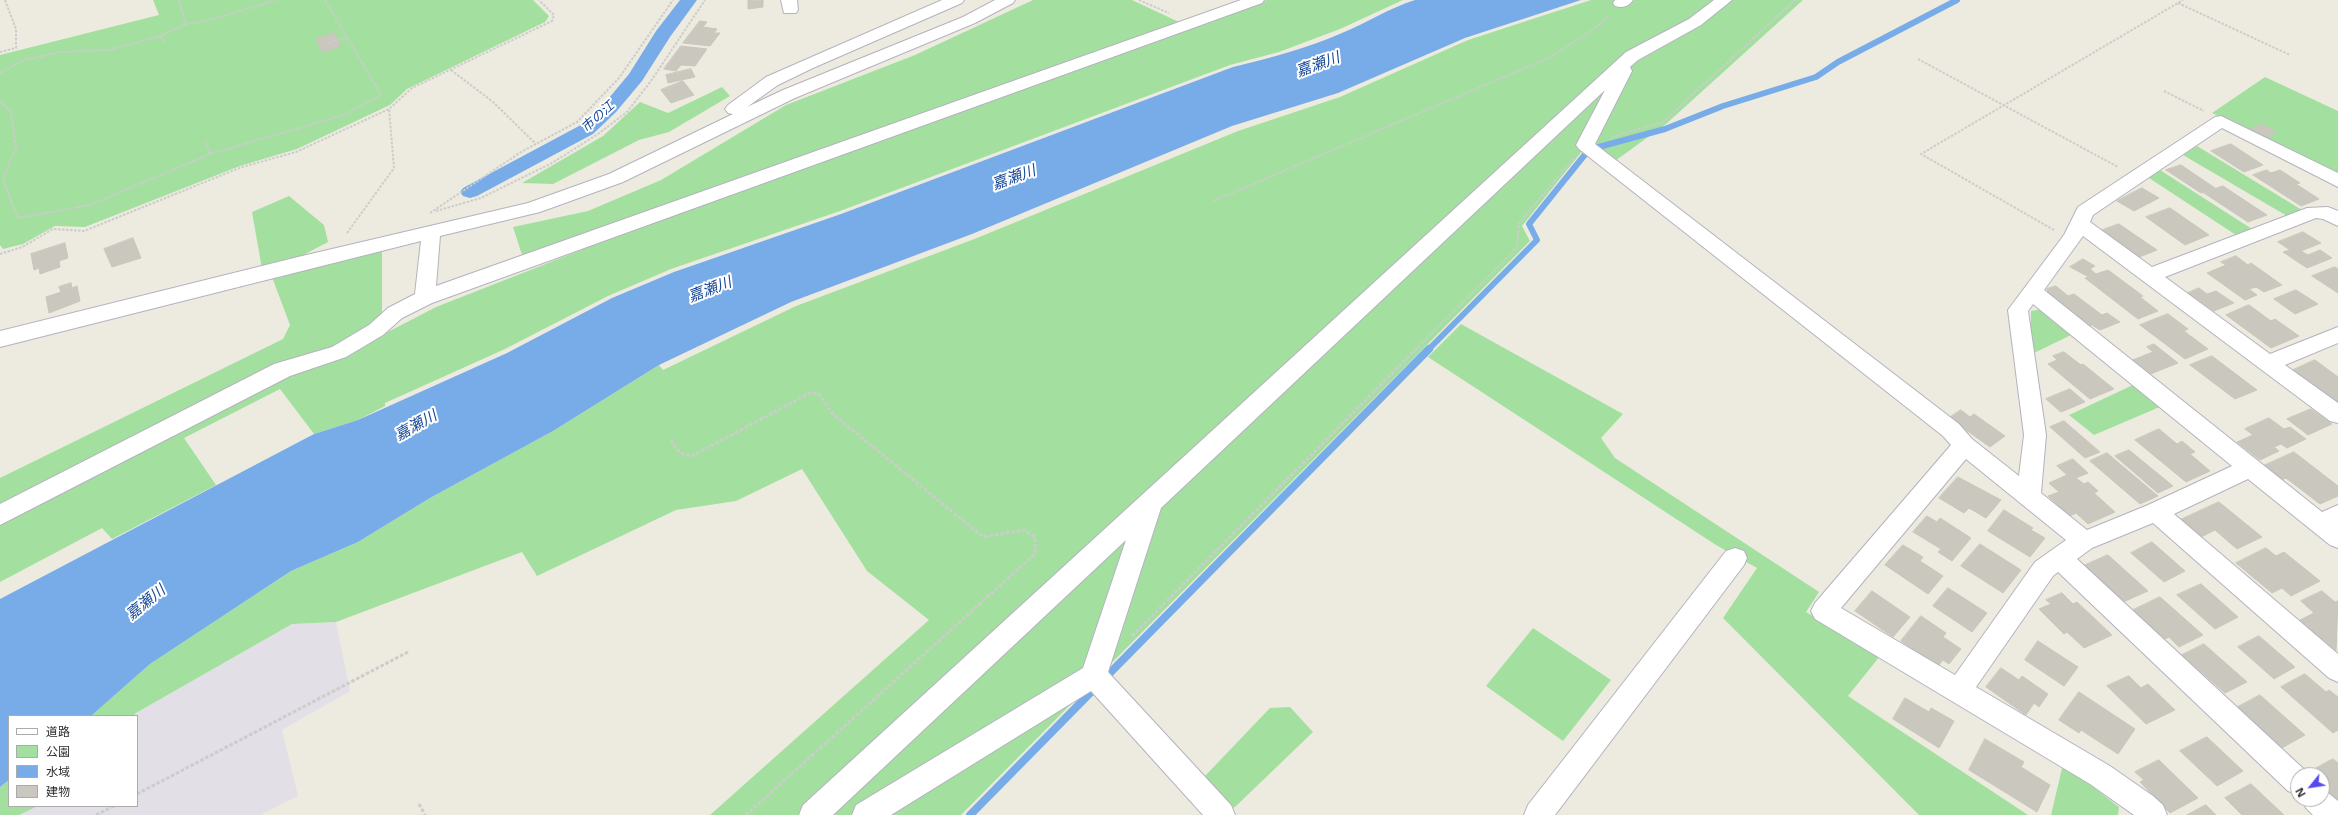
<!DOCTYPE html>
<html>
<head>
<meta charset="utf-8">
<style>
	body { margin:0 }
	#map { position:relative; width:2338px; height:815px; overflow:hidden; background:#edebdf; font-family:"Open Sans","Noto Sans JP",sans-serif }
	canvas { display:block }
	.legend { position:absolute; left:8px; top:715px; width:130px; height:92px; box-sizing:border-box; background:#fff; border:1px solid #ababab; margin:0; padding:5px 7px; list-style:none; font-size:12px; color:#2c2c2c }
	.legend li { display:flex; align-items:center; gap:8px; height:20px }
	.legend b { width:20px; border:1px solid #ababab }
	.north { position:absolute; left:2290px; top:767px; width:40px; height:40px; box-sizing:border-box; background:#fff; border:1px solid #ababab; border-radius:50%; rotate:240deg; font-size:11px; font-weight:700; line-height:16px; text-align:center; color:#2c2c2c }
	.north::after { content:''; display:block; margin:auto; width:14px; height:18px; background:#5749f0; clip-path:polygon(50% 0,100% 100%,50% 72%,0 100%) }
</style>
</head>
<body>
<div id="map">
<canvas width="2338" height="815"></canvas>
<ul class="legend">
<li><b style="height:5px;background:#fff"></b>道路</li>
<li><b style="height:11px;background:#a3e09f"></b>公園</li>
<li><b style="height:11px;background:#78ace9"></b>水域</li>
<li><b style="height:11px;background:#c9c7be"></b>建物</li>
</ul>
<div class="north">N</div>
</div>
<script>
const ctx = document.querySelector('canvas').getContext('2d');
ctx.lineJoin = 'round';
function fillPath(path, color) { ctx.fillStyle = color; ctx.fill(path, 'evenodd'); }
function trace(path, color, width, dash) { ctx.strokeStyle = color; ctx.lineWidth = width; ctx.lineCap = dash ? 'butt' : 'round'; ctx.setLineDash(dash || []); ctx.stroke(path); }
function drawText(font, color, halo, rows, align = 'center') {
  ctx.font = font + ' "Open Sans","Noto Sans JP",sans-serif'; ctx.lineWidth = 4; ctx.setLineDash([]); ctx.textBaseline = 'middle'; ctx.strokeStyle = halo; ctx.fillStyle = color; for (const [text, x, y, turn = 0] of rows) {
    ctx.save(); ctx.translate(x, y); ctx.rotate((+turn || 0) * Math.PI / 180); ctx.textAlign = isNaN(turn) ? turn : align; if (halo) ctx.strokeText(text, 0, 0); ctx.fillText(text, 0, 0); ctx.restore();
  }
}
const industrial = new Path2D(`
	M336,622l14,69 -68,39 16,66 -38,19h-241l19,-9h99v-90h-4l3,-3 156,-89z`);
const green = new Path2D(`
	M153,0h380l16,16 -4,6 -138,67 -17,16 -93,44 -57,17 -155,61 -30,-1 -32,18 -20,5 -3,-4v-190l159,-40z
	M1033,0h99l49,23 -658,235 -10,-31 75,-16 73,-31 125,-75 129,-50z
	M1267,0h136l-63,29 -61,23 -49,13 -390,146 -169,58 -63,27 -103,53 -120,54v3l-27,14 -44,14 -34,-45 -96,49 32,47 -104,54 -10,-11 -102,54v-104l283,-139 7,-14 -18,-48 110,-27v85l54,-28 186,-73z
	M1591,0h212l-137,124 -51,37 -32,-11 -61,76 8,15 -569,574h-251l219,-195 -62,-49 -65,-102 -66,32 -60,9 -139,66 -15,-24 -186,70 -44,2 -156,89 -3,3h-42l59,-52 141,-93 67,-29 72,-44 123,-67 106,-66 4,5 133,-64 181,-68 261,-107 102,-34 128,-57z
	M2265,77l73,34v64l-126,-62z
	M722,87l8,9 -61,36 -30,8 -86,44 -31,-1 81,-47 37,-34 28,11z
	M2197,146l105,64 -15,6 -104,-61z
	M2160,170l92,59 -16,6 -87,-57z
	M289,196l35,29 4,17 -34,18 -32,9 -10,-57z
	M2042,309l31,25 -43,21 1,-44z
	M1461,324l162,90 -22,24 14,20 204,134 -13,20 74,44 -32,40 180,119h-109l-196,-197 34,-50 -41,-23 -288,-188z
	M2135,384l27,22 -68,29 -25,-20z
	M1533,628l78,52 -48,61 -77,-55z
	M1290,707l23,25 -79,76 -30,-31 66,-69z
	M2063,764l56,43 -1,8h-67z
	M9,780v26h29l-19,9h-19v-28z`);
const water = new Path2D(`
	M1415,0h166l-116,38 -127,55 -106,33 -260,108 -181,68 -132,63 -106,66 -123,67 -72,44 -67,29 -141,93 -59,52h-82v64l-9,7v-188l314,-165 44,-14 149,-67 105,-55 62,-26 167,-58 392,-147c38,-9 74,-19 109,-34 25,-10 47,-25 73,-33z`);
const streamFar1 = new Path2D(`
	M1595,148l70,-19 58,-23 93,-29 22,-15 119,-62
	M1428,350l109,-110 -8,-16 58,-72`);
const stream = new Path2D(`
	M970,815l459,-466`);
const canal = new Path2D(`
	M680,0h17l-27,37 -28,44 -26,31 -23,22 -116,62 -7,2 -7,-2 -3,-4 3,-4 116,-62 25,-22 25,-30 27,-43z`);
const building = new Path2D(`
	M763,0v7l-15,2v-8z
	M700,21l7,1 -4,5 14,2 -3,4h6l-10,13 -27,-3z
	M335,33l6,14 -19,5 -6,-13z
	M681,46l26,3 -12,17 -14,-1 -5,6 -12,-2z
	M691,69l4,8 -27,6 -2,-8z
	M683,81l11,14 -23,8 -10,-13z
	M2261,124l15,7 -8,6 -16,-8z
	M2231,144l32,21 -19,7 -33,-21z
	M2181,165l34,23 -14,5 -35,-23z
	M2267,170l4,3 9,-3 20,13 -4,1 23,15 -18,7 -48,-31z
	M2223,186l44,29 -19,7 -44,-29z
	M2142,188l17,10 -25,13 -17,-10z
	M2170,208l39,27 -24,10 -39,-28z
	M2119,224l38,26 -20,8 -37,-27z
	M2303,232l18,11 -20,8 7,4 12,-5 12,8 -25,10 -24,-16 7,-2 -12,-8z
	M133,238l8,20 -29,9 -8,-18z
	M65,243l3,15 -9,3 1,6 -20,7 -1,-6 -5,2 -3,-16z
	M2236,256l12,9 3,-2 31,22 -18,7 -8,-5 -7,2 8,6 -12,5 -38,-27 19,-8 -5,-3z
	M2083,259l12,7 -5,3 6,5 12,-4 35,26 -3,1 18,14 -20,8 -53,-41 4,-1 -19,-10z
	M2335,267l3,2v24l-26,-17z
	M71,283l1,5 5,-2 3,15 -31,12 -3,-16 15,-5 -2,-5z
	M2056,286l12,10 6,-2 28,21 5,-2 13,9 -20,8 -8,-5 -4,1 -38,-29 -3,-8z
	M2199,288l8,6 9,-3 18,12 -20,8 -26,-18z
	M2296,290l22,14 -23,10 -21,-15z
	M2249,305l22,16 4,-2 24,17 -28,12 -45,-33z
	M2168,314l20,15 -4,2 24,18 -23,10 -45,-34z
	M2154,344l24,19 -30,12 -18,-14 23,-9 -6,-5z
	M2064,352l17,13 2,-1 31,25 -24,10 -42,-35 9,-4 -4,-4z
	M2212,356l45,34 -22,9 -45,-34z
	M2315,360l23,17v25l-45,-32z
	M2070,389l15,13 -24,10 -15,-13z
	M2311,409l21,15 -24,11 -21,-16z
	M1961,410l9,7 4,-3 31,22 -15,11 -41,-29z
	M2269,418l15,11 6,-2 16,12 -19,9 -6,-4 -7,3 5,4 -19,9 -23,-18 16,-7 -8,-6z
	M2064,421l36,31 -15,6 -35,-31z
	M2159,429l18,15 5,-3 13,11 -5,2 20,17 -24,11 -51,-42z
	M2129,450l44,36 -15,7 -43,-37z
	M2294,452l44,34v10l-18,8 -34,-26 -7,3 -18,-14z
	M2107,453l51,43 -18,8 -50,-43z
	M2073,459l15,14 -12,5 8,6 4,-2 10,9 -4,2 21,19 -27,12 -12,-11 -6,3 -22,-20 11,-4 -10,-9 18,-8 -10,-9z
	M1958,477l43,23 -15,18 -17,-10 -5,5 -25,-15z
	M2219,502l43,35 -25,12 -22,-19 -14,7 -21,-17z
	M2004,510l29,18 -2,2 14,8 -15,19 -42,-26z
	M1927,516l10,6 3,-4 31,20 -19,23 -14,-9 3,-3 -28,-17z
	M2152,542l33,29 -21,11 -33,-29z
	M1980,544l41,26 -18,23 -42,-27z
	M1903,545l20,12 -3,4 23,15 -15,18 -43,-29z
	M2266,548l10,8 8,-4 36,29 -29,15 -9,-8 -10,5 -36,-30z
	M2108,555l40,36 -25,11 -40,-36z
	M2201,584l37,33 -23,12 -38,-34z
	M1948,588l39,25 -15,19 -39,-26z
	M1872,591l38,26 -17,20 -38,-26z
	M2322,591l13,11 3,-1 -2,50 -36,-31 14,-7 -13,-12z
	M2062,593l11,11 4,-2 35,33 -28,13 -17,-16 -3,2 -25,-25 12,-5 -5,-4z
	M2160,597l43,38 -24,12 -10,-10 -6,3 -32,-29z
	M1921,616l25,17 -3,4 18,12 -12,15 -6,-4 -5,6 -37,-25z
	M2259,636l36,31 -21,12 -36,-32z
	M2038,641l40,26 -14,19 -39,-26z
	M2204,644l43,38 -22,11 -43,-38z
	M2001,668l18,12 3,-4 26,18 -9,13 -5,-4 -8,12 -40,-28z
	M2305,674l21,18 3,-2 9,7v33l-5,3 -52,-46z
	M2129,676l12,12 7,-4 27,26 -29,14 -39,-38z
	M2079,692l56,37 -17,25 -37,-24 -2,3 -20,-13z
	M2260,695l45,40 -25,14 -44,-41z
	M1905,698l24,14 2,-4 23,13 -15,27 -46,-29z
	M2207,737l36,34 -26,15 -37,-35z
	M1985,739l39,23 -3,5 29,18 -13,27 -68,-42z
	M2333,759l5,4v39l-16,-15v-12l-15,-2z
	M2159,760l39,38 -28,15 -30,-31 4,-2 -9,-8z
	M2251,784l33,31h-42l-17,-17z
	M2206,805l10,10h-29z`);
const pathFar1 = new Path2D(`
	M179,0l7,24 21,-3 69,-21
	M1139,0l30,13
	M2178,3l112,52
	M161,36l3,6
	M328,43l19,-6
	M0,52l16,-4v-19l-11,-29
	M1918,59l200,108
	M451,70l42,32 43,42
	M0,73l24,-13 37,-8 47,-2 53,-14 25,-12
	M2164,91l40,20
	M0,101l11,11 5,36 -13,31 15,39 72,-13 120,-51 134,-39 37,-20 -56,-95
	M1611,137l52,-15 132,-122
	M205,141l5,13
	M1213,201l338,-144 47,-31 11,-11
	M436,211l45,-13 71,-35 46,-29 29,-22 24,-31 54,-81
	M430,213l91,-61 56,-30 42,-44 54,-78
	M2054,230l-133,-76 262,-154
	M347,233l47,-65 -5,-59
	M0,254l22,-7 31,-18 31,2 158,-64 54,-15 93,-43 23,-21 140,-67 2,-6 -15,-15
	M1415,350l102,-102 2,-25 55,-65`);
const path = new Path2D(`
	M671,440l9,13 12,3 118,-63 9,1 14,20 150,123 41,-7 11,7v17l-289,261
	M1132,636l284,-287
	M137,794l271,-142
	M419,804l6,11
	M96,815l18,-9`);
const minor = new Path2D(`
	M781,0h16l1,10 -2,3h-12z
	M942,0h22l-2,3 -149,65 -35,17 -31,22 36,-17 180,-73 32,-17h20l-2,3 -38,20 -180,75 -172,84 -83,30 -100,24 -4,50 805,-286h23l-2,3 -830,300 -30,15 -19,17 -37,22 -56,19 -290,149v-21l274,-140 58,-17 37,-22 19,-17 27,-14 6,-53 -421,106v-16l298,-74 230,-54 81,-29 124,-60 -5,-1 -3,-4 3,-4 38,-28z
	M1615,0h18c-5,7 -10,8 -18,6l-2,-3z
	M1714,0h18l-31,25 -63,35 -8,7 2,4 -37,73 364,280 13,15 47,37 5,-41 -16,-125 56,-75 14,-28 137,-90 6,-1 117,57v14l-116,-59 -129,87 -3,7 62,45 155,-59 21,-1 10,4v15l-15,-7 -7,-1 -151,59 105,77 68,-27v16l-53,22 53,38v20l-8,-2 -247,-185 -39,54 278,222 16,-7v43l-8,-3 -82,-66 -74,35 164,140v28l-9,-4 -176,-155 -61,25 -15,11 231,214 1,2h-11v20l-10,-4 -230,-219 -5,4 -77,111 134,79 43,30 10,9 4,10h-33l-44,-31 -275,-165 -4,-8 4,-8 136,-158 -8,-9 -364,-287 -3,-4 29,-55 -444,418 -53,164 123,133 4,10h-32l-112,-124 -200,124h-39l4,-10 227,-137 43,-128 -293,275h-34l4,-10 823,-753 63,-33zM2033,304l199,162 -84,39 -61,25 -46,-37 5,-58 -18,-124zM1966,459l100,81 -31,22 -80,113 -114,-67z
	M1735,548l9,3 3,7 -3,7 -189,250h-31l4,-10 198,-254z
	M2322,788l16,13v14h-25l-7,-7 -4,-9h20z`);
const farWaternames = [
	["市の江",598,117,-42]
];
const waterNames = [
	["嘉瀬川",1318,65,-20],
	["嘉瀬川",1014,178,-20],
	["嘉瀬川",710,290,-21],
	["嘉瀬川",416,426,-29],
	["嘉瀬川",146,603,-39]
];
fillPath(industrial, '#e3dfe6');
fillPath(green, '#a3e09f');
fillPath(water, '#78ace9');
trace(streamFar1, '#78ace9', 6);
trace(stream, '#78ace9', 8);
fillPath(canal, '#78ace9');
fillPath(building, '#c9c7be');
trace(building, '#c8c7b9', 1);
trace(minor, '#b4b2bf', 2);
trace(pathFar1, '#ccc', 2, [2.5, 1.5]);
trace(path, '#ccc', 3, [3.5, 2]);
fillPath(minor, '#fff');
drawText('italic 13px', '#154797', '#fff', farWaternames);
drawText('italic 15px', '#154797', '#fff', waterNames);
</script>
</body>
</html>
